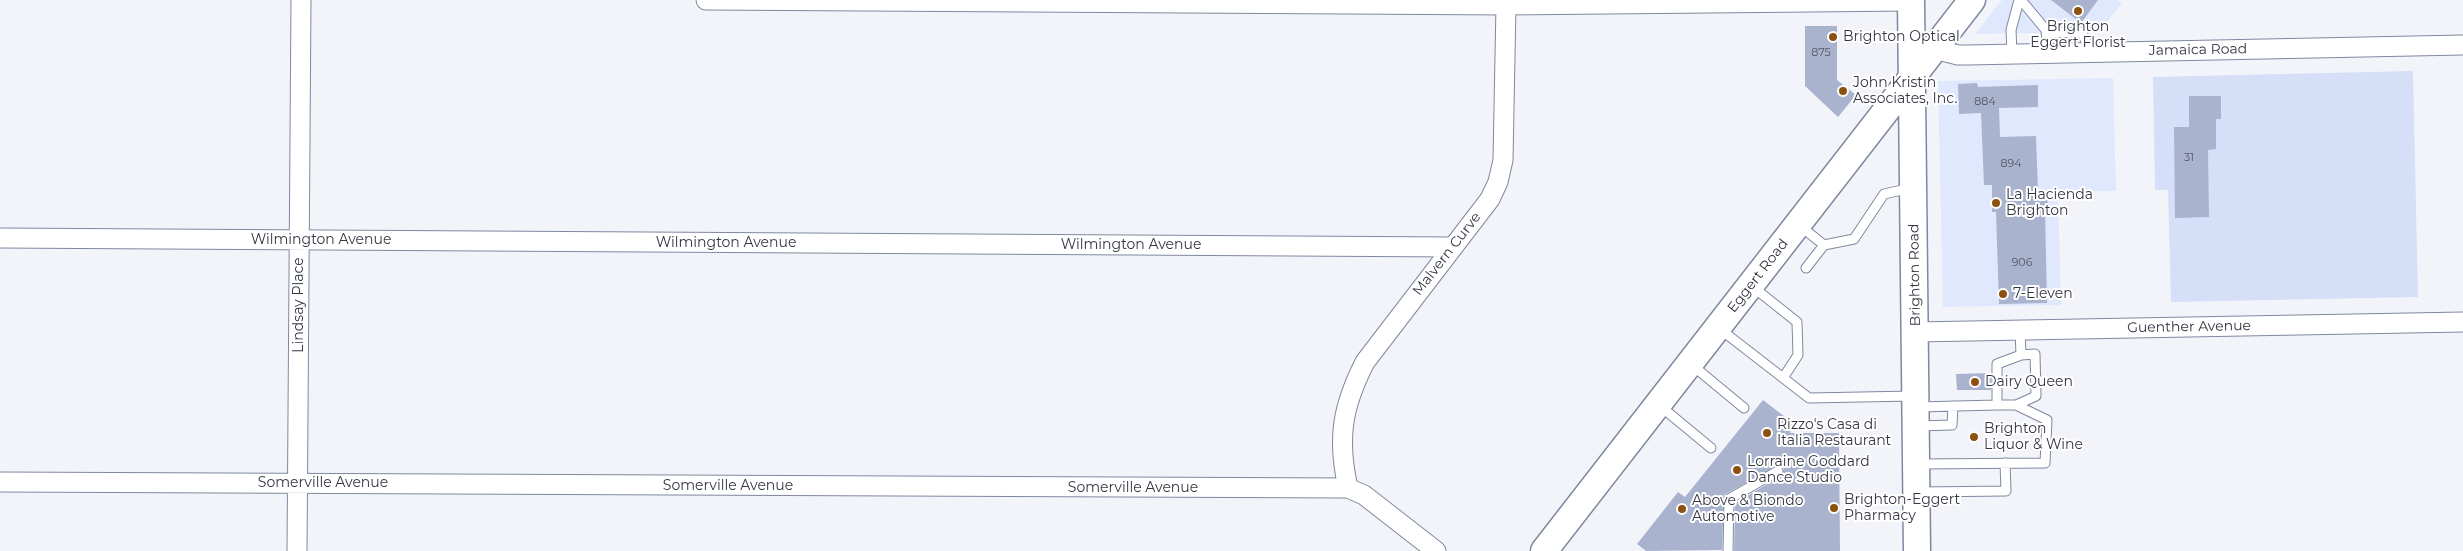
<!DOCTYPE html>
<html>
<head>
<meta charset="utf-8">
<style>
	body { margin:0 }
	canvas { display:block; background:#f2f4fa }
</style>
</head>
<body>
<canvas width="2463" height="551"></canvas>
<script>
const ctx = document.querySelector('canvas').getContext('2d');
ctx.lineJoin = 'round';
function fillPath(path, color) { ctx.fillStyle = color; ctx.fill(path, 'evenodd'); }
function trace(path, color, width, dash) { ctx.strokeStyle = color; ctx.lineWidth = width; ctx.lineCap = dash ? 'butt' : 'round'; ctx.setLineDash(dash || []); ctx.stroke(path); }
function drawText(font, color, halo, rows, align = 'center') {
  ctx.font = font + ' Montserrat,sans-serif'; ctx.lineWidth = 4; ctx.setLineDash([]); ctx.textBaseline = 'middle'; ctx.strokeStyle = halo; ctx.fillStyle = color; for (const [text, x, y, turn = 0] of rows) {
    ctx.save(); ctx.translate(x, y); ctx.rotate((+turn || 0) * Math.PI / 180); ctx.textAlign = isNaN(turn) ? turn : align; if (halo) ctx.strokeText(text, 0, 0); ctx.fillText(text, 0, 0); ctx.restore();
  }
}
const built = new Path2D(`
	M2002,0h116l4,3 -23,29 -124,2z
	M2113,78l3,113 -58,1 3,113 -118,2 -5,-226z`);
const green = new Path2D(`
	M2413,71l5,226 -247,5 -3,-112h-13l-2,-113z`);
const building = new Path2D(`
	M2051,0h47l-17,23z
	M1805,26h32v54l19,15 -18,22 -33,-31z
	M1977,83l1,4 60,-2v22l-39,1 1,29 36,-1 2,56h9l1,18h-3l2,93 -48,1 -3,-92h-4v-27h-8l-3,-72 -22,1 -1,-30z
	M2189,96h32v23h-5v30l-8,1 1,67 -34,1 -1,-91h15z
	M1991,373v17h-34l-1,-16z
	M1763,400l30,23 -3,10h49l1,118h-106l1,-48 46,-27 3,-8 -5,-3 -55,30 -2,55 -76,1 -9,-7 41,-52 7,5z`);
const lane = new Path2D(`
	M2021,0l25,30 2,23
	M2046,33l36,-1 4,10v11
	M2012,54l-1,-24 8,-30
	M1799,225l25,20
	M1806,268l18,-23 30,-6 30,-45 27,-6
	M1753,287l44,35 1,33 -15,23
	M1720,329l89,69 104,-2
	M1692,365l52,43
	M1659,405l52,43
	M2016,405h-19v-41l24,-9
	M1918,407l79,-2
	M1917,426l35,-1 1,-19
	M1919,464l126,-1 2,-43 -31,-15 20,-9 -1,-42 -14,1 -1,-25
	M1920,492l86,-1 -1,-28
	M1728,551l1,-52 49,-28`);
const street = new Path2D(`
	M706,0l800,5 405,-4
	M1934,49l24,6h10l495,-10
	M0,238l1453,9
	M1915,332l548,-10
	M0,482l1348,6 16,7 72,56
	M1348,488c-11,-49 -6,-81 17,-126l125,-163 8,-17 5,-22 3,-155
	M297,551l4,-551`);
const secondary = new Path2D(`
	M1911,0l6,551
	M1544,551l428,-551`);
const markers = [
	[2078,11,5,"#8c5010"],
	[1833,37,5,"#8c5010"],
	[1843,91,5,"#8c5010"],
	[1996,203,5,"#8c5010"],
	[2003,294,5,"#8c5010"],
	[1975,382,5,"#8c5010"],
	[1767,433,5,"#8c5010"],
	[1974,437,5,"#8c5010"],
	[1737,470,5,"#8c5010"],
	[1834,508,5,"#8c5010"],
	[1682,509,5,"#8c5010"]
];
const numberNames = [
	["875",1821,53],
	["884",1985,102],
	["31",2189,158],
	["894",2011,164],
	["906",2022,263]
];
const poiNames = [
	["Brighton",2078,27,"center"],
	["Eggert Florist",2078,43,"center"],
	["Brighton Optical",1843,37],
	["John Kristin",1853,83],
	["Associates, Inc.",1853,99],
	["La Hacienda",2006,195],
	["Brighton",2006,211],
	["7-Eleven",2013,294],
	["Dairy Queen",1985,382],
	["Rizzo's Casa di",1777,425],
	["Italia Restaurant",1777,441],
	["Brighton",1984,429],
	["Liquor & Wine",1984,445],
	["Lorraine Goddard",1747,462],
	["Dance Studio",1747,478],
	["Brighton-Eggert",1844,500],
	["Pharmacy",1844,516],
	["Above & Biondo",1692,501],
	["Automotive",1692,517]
];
const streetNames = [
	["Jamaica Road",2198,50,-1],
	["Wilmington Avenue",321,240],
	["Wilmington Avenue",726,243],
	["Wilmington Avenue",1131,245],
	["Malvern Curve",1447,254,-52],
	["Brighton Road",1915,275,-91],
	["Eggert Road",1758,276,-52],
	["Lindsay Place",299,305,-90],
	["Guenther Avenue",2189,327,-1],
	["Somerville Avenue",323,483],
	["Somerville Avenue",728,486],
	["Somerville Avenue",1133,488]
];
fillPath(built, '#e0e8fd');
fillPath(green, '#d6dff8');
fillPath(building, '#aab3ce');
trace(lane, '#7f88a1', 11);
trace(street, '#7f88a1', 21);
trace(secondary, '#7f88a1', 29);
trace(lane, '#fff', 9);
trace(street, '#fff', 19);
trace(secondary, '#fff', 26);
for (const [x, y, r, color] of markers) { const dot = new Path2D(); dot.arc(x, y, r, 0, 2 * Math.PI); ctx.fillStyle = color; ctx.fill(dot); trace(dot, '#fff', 2); }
drawText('11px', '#525665', null, numberNames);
drawText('14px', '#343742', '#fff', poiNames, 'left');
drawText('14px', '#343742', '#fff', streetNames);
</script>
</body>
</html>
